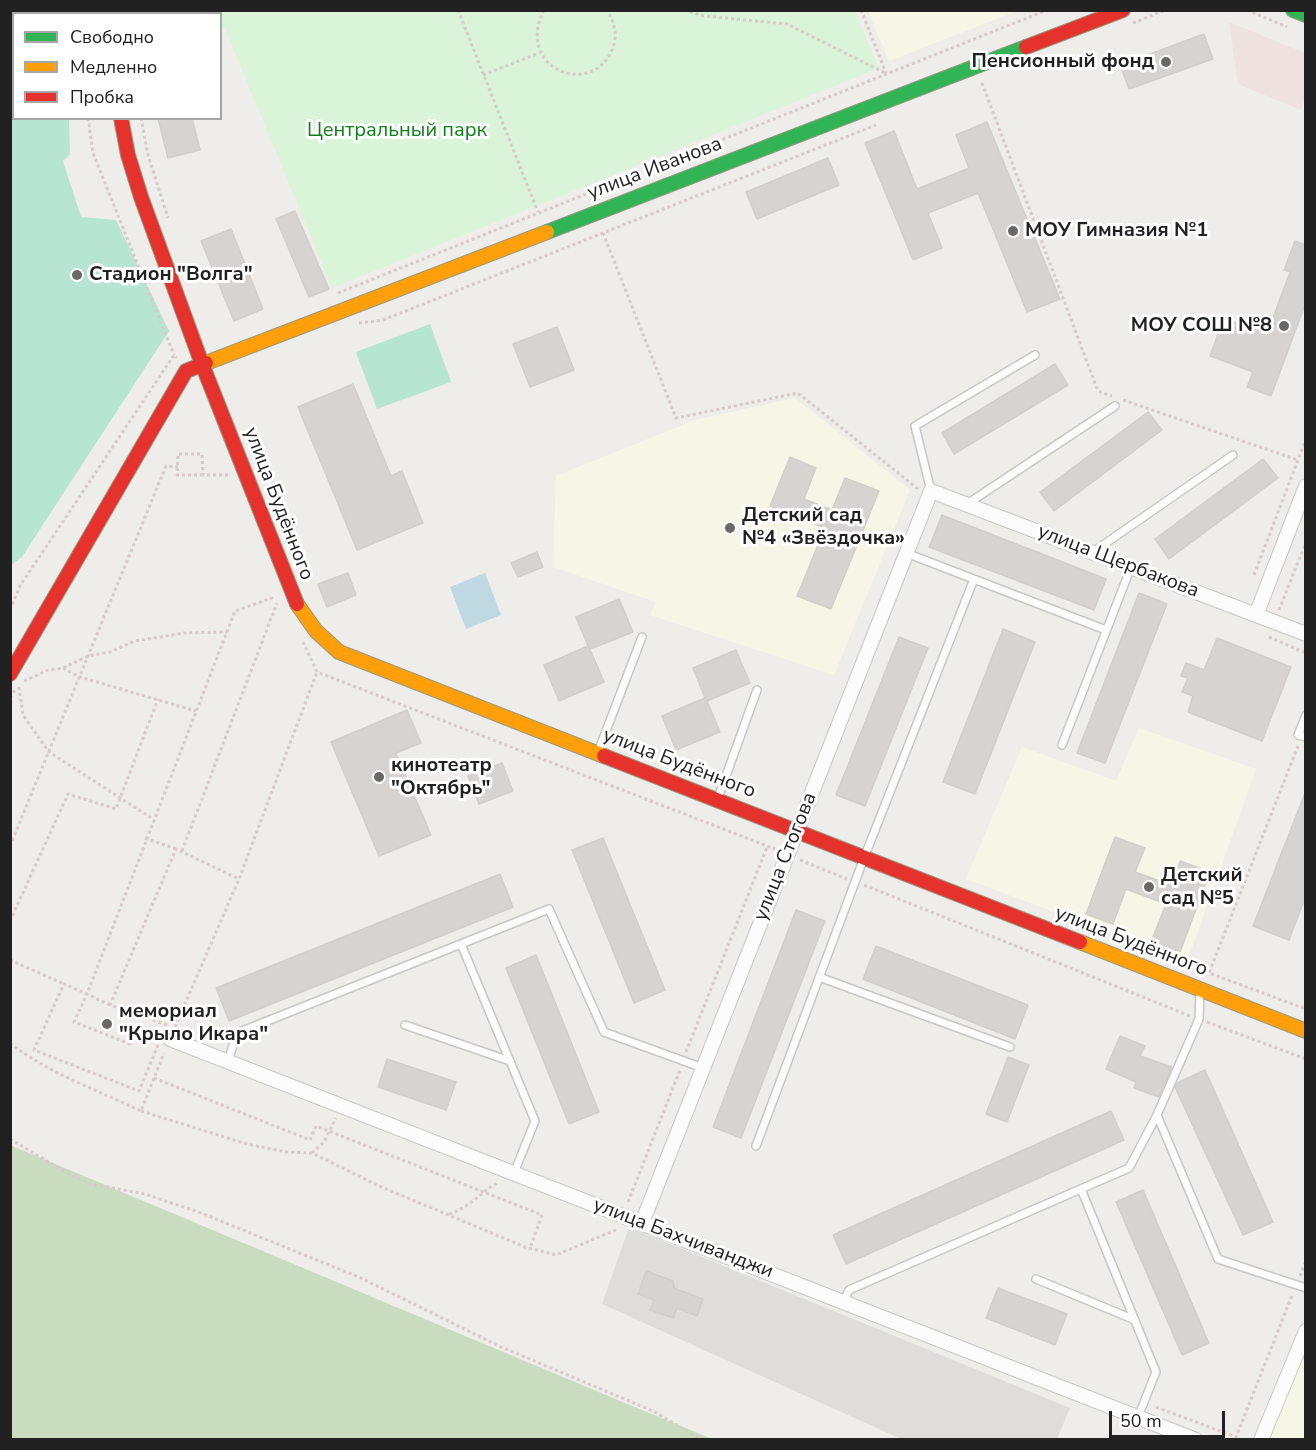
<!DOCTYPE html>
<html>
<head>
<meta charset="utf-8">
<style>
	body { margin:0 }
	#map { position:relative; width:1316px; height:1450px; overflow:hidden; background:#efedea; font-family:"Nunito Sans",sans-serif }
	canvas { display:block }
	.frame { position:absolute; inset:0; border:12px solid #212121; pointer-events:none }
	.legend { position:absolute; left:12px; top:12px; width:210px; height:108px; box-sizing:border-box; background:#fff; border:2px solid #a6a6a6; margin:0; padding:8px 10px; list-style:none; font-size:18px; color:#212121 }
	.legend li { display:flex; align-items:center; gap:12px; height:30px }
	.legend b { width:30px; border:2px solid #a6a6a6 }
	.scale { position:absolute; left:1109px; top:1411px; width:116px; height:27px; box-sizing:border-box; border:3px solid #212121; border-top:0; padding-left:8px; font-size:18px; line-height:21px; white-space:nowrap; color:#212121; -webkit-text-stroke:4px #fff; paint-order:stroke }
</style>
</head>
<body>
<div id="map">
<canvas width="1316" height="1450"></canvas>
<div class="frame"></div>
<ul class="legend">
<li><b style="height:8px;background:#30b455"></b>Свободно</li>
<li><b style="height:8px;background:#ff9f0a"></b>Медленно</li>
<li><b style="height:8px;background:#e5322d"></b>Пробка</li>
</ul>
<div class="scale">50 m</div>
</div>
<script>
const ctx = document.querySelector('canvas').getContext('2d');
ctx.lineJoin = 'round';
function fillPath(path, color) { ctx.fillStyle = color; ctx.fill(path, 'evenodd'); }
function trace(path, color, width, dash) { ctx.strokeStyle = color; ctx.lineWidth = width; ctx.lineCap = dash ? 'butt' : 'round'; ctx.setLineDash(dash || []); ctx.stroke(path); }
function drawText(font, color, halo, rows, align = 'center') {
  ctx.font = font + ' "Nunito Sans",sans-serif'; ctx.lineWidth = 6; ctx.setLineDash([]); ctx.textBaseline = 'middle'; ctx.strokeStyle = halo; ctx.fillStyle = color; for (const [text, x, y, turn = 0] of rows) {
    ctx.save(); ctx.translate(x, y); ctx.rotate((+turn || 0) * Math.PI / 180); ctx.textAlign = isNaN(turn) ? turn : align; if (halo) ctx.strokeText(text, 0, 0); ctx.fillText(text, 0, 0); ctx.restore();
  }
}
const residential = new Path2D(`
	M629,1227l441,181 -13,31h-156l-299,-135z`);
const commercial = new Path2D(`
	M1229,22l76,31v44l-4,13 -63,-26z`);
const education = new Path2D(`
	M868,11h149l-128,50z
	M795,398l115,92 -76,185 -184,-60 6,-13 -103,-35 3,-91 139,-56z
	M1139,728l117,41 -69,193 -221,-83 56,-132 94,34z
	M1305,1351v88h-36z`);
const forest = new Path2D(`
	M10,1145l603,253 99,41h-701z`);
const park = new Path2D(`
	M142,11h713l24,57 -547,220 -107,-259h-4l-1,-15h-78z`);
const pitch = new Path2D(`
	M11,10l56,1v2l-53,1v104l55,1 1,35 -7,7 18,56 35,3 53,111 -147,226 -11,8z
	M430,324l21,58 -74,27 -21,-57z`);
const water = new Path2D(`
	M485,573l16,42 -35,14 -16,-42z`);
const building = new Path2D(`
	M1204,34l9,25 -84,30 -9,-24z
	M158,118h34l8,32 -32,8z
	M987,122l73,177 -33,13 -49,-119 -50,20 14,35 -29,12 -48,-117 29,-12 23,58 52,-21 -13,-33z
	M828,158l11,27 -82,34 -11,-27z
	M295,211l34,78 -20,8 -33,-78z
	M231,229l32,80 -29,12 -33,-80z
	M1295,241l10,4v60l-34,91 -24,-9 6,-15 -43,-16 14,-38 43,16 23,-62 -6,-2z
	M557,327l17,43 -44,17 -17,-43z
	M1055,364l13,21 -114,69 -12,-21z
	M353,384l38,92 11,-5 21,52 -66,27 -59,-143z
	M1148,412l14,18 -108,81 -14,-19z
	M790,457l26,11 -12,31 28,11 13,-32 34,13 -48,118 -34,-13 28,-68 -55,-22z
	M1263,459l15,19 -109,81 -14,-20z
	M942,515l164,64 -12,31 -165,-63z
	M537,552l6,15 -25,10 -7,-14z
	M348,573l8,22 -29,12 -9,-23z
	M1139,593l28,11 -62,159 -28,-10z
	M619,599l14,33 -43,17 14,33 -45,19 -15,-36 44,-19 -12,-29z
	M1003,629l32,13 -60,152 -32,-12z
	M899,637l29,11 -63,158 -29,-11z
	M1217,638l74,29 -29,74 -74,-29 5,-16 -11,-4 6,-14 -7,-2 5,-13 18,7z
	M736,650l14,33 -43,18 13,31 -44,18 -14,-34 43,-18 -12,-30z
	M407,710l14,33 -25,10 35,82 -52,21 -48,-114z
	M502,763l11,28 -34,13 -11,-28z
	M1305,793v105l-16,42 -36,-14z
	M1115,837l30,11 -10,24 36,13 9,-24 30,11 -30,80 -29,-10 15,-38 -40,-15 -13,35 -27,-10z
	M603,838l62,152 -31,13 -62,-153z
	M500,874l13,33 -284,114 -13,-33z
	M796,910l29,11 -84,217 -28,-11z
	M876,946l152,59 -13,34 -152,-60z
	M536,955l63,157 -30,12 -63,-156z
	M1120,1036l25,10 -5,10 32,11 -13,30 -25,-9 2,-6 -30,-13z
	M1008,1057l21,8 -22,57 -21,-8z
	M387,1059l69,23 -10,28 -68,-23z
	M1205,1070l68,152 -30,13 -68,-148 2,-4z
	M1111,1111l13,29 -278,124 -13,-29z
	M1143,1190l66,153 -27,12 -66,-153z
	M646,1271l27,10 1,7 29,11 -6,17 -20,-8 -4,10 -23,-8 4,-10 -16,-6z
	M998,1288l69,26 -12,31 -69,-27z`);
const path = new Path2D(`
	M79,10v4
	M110,10v4
	M458,10l80,202
	M544,10c-30,58 47,89 68,40 6,-14 3,-27 -5,-40
	M684,10l20,6 83,8 100,50
	M861,10l25,63
	M1247,10l40,17
	M124,14v-4
	M1133,23l32,-13
	M483,75l56,-22
	M982,83l116,308 14,5
	M88,118l5,35 81,202
	M141,118l7,37 20,63
	M603,233l73,185 122,-25 120,96
	M338,293l709,-283
	M359,323l24,-3 493,-195
	M1123,400l175,60
	M203,475h-26l1,-21h24l1,21h27
	M1254,575l52,-136
	M10,610l10,-24 154,-231 2,3
	M1279,610l27,-68
	M1269,637l37,16
	M303,642l14,30 458,177
	M63,668l17,9 116,34
	M24,681l24,-11 15,-2 25,-12 22,-4 25,-11 49,-8 43,-1
	M19,687l4,28 26,37 104,67
	M10,698l5,-8
	M1298,746l-89,227 97,36
	M145,838l31,11
	M10,846l156,-380 12,1
	M182,851l95,-248
	M800,860l47,19
	M864,885l326,131
	M10,921l58,-127 48,15 42,-110
	M10,960l54,24
	M110,1005l-23,-11 -13,28 56,22 7,-18 21,8
	M1207,1022l99,37
	M167,1025l-57,-20 66,-156 63,30
	M175,1027l64,-148 78,-207
	M10,1043c38,30 87,47 131,68l23,-58
	M158,1045l-19,46 -105,-41 30,-66 23,10 148,-383 40,-14
	M686,1052l81,-205
	M154,1078l156,62 6,-14 226,89 -12,33
	M141,1111l106,33 39,8 26,1 67,33 146,61 31,8 62,-26
	M10,1139l59,35 23,10 53,10 56,19 160,65 138,68 154,65 49,29
	M312,1153l12,-11 12,-24
	M628,1202l52,-132
	M449,1214c20,-6 31,-21 48,-31
	M1300,1276l6,-15
	M1156,1407l80,30 57,-144`);
const lane = new Path2D(`
	M931,491l-16,-65 120,-71
	M967,504l148,-98
	M1093,552l140,-97
	M906,553l200,77
	M1306,715l-8,20 8,2
	M1062,745l69,-178
	M598,752l44,-115
	M718,798l39,-108
	M461,944l74,177 -21,52
	M819,977l191,70
	M405,1025l105,36
	M228,1061l9,-28 312,-124 55,123 99,36
	M1157,1115l61,144 88,29
	M756,1146l108,-288 110,-279
	M1081,1189l75,183 -18,45
	M1036,1279l99,41
	M844,1301l5,-11 280,-122 28,-53 42,-96 1,-28`);
const street = new Path2D(`
	M1256,615l50,-129
	M170,1039l1026,401
	M642,1223l289,-732 375,143
	M1261,1440l45,-109`);
const fast = new Path2D(`
	M1293,10l13,5
	M547,232l479,-185`);
const slow = new Path2D(`
	M206,363l341,-131
	M297,604l19,27 23,21 265,104
	M1080,942l226,89`);
const jam = new Path2D(`
	M1026,47l97,-37
	M121,118l7,37 13,42 61,167 95,240
	M10,674l176,-303 20,-8
	M604,756l476,186`);
const markers = [
	[1166,62,6,"#696867"],
	[1013,231,6,"#696867"],
	[77,275,6,"#696867"],
	[1284,326,6,"#696867"],
	[730,528,6,"#696867"],
	[379,777,6,"#696867"],
	[1149,887,6,"#696867"],
	[107,1024,6,"#696867"]
];
const poiNames = [
	["Пенсионный фонд",1154,62,"right"],
	["МОУ Гимназия №1",1025,231],
	["Стадион \"Волга\"",89,275],
	["МОУ СОШ №8",1272,326,"right"],
	["Детский сад",742,516],
	["№4 «Звёздочка»",742,539],
	["кинотеатр",391,766],
	["\"Октябрь\"",391,789],
	["Детский",1161,876],
	["сад №5",1161,899],
	["мемориал",119,1012],
	["\"Крыло Икара\"",119,1035]
];
const parkNames = [
	["Центральный парк",397,131]
];
const streetNames = [
	["улица Иванова",655,169,-21],
	["улица Будённого",278,504,69],
	["улица Щербакова",1118,562,21],
	["улица Будённого",679,764,21],
	["улица Стогова",786,857,-68],
	["улица Будённого",1131,942,21],
	["улица Бахчиванджи",683,1239,21]
];
fillPath(residential, '#dedddb');
fillPath(commercial, '#f0e2e0');
fillPath(education, '#f7f6e6');
fillPath(forest, '#cadcc0');
fillPath(park, '#d9f4d9');
fillPath(pitch, '#b6e5d1');
fillPath(water, '#bed9e1');
fillPath(building, '#d6d3d1');
trace(building, '#d2cfcb', 1.5);
trace(lane, '#c8c7c6', 10);
trace(street, '#c8c7c6', 16);
trace(fast, '#979982', 16);
trace(slow, '#979982', 16);
trace(jam, '#979982', 16);
trace(path, '#d8cac8', 3, [3, 3]);
trace(lane, '#fdfcfc', 7);
trace(street, '#fdfcfc', 14);
trace(fast, '#30b455', 14);
trace(slow, '#ff9f0a', 14);
trace(jam, '#e5322d', 14);
for (const [x, y, r, color] of markers) { const dot = new Path2D(); dot.arc(x, y, r, 0, 2 * Math.PI); ctx.fillStyle = color; ctx.fill(dot); trace(dot, '#fff', 2); }
drawText('bold 20px', '#212121', '#fff', poiNames, 'left');
drawText('20px', '#0e8019', '#fff', parkNames);
drawText('20px', '#212121', '#fff', streetNames);
</script>
</body>
</html>
